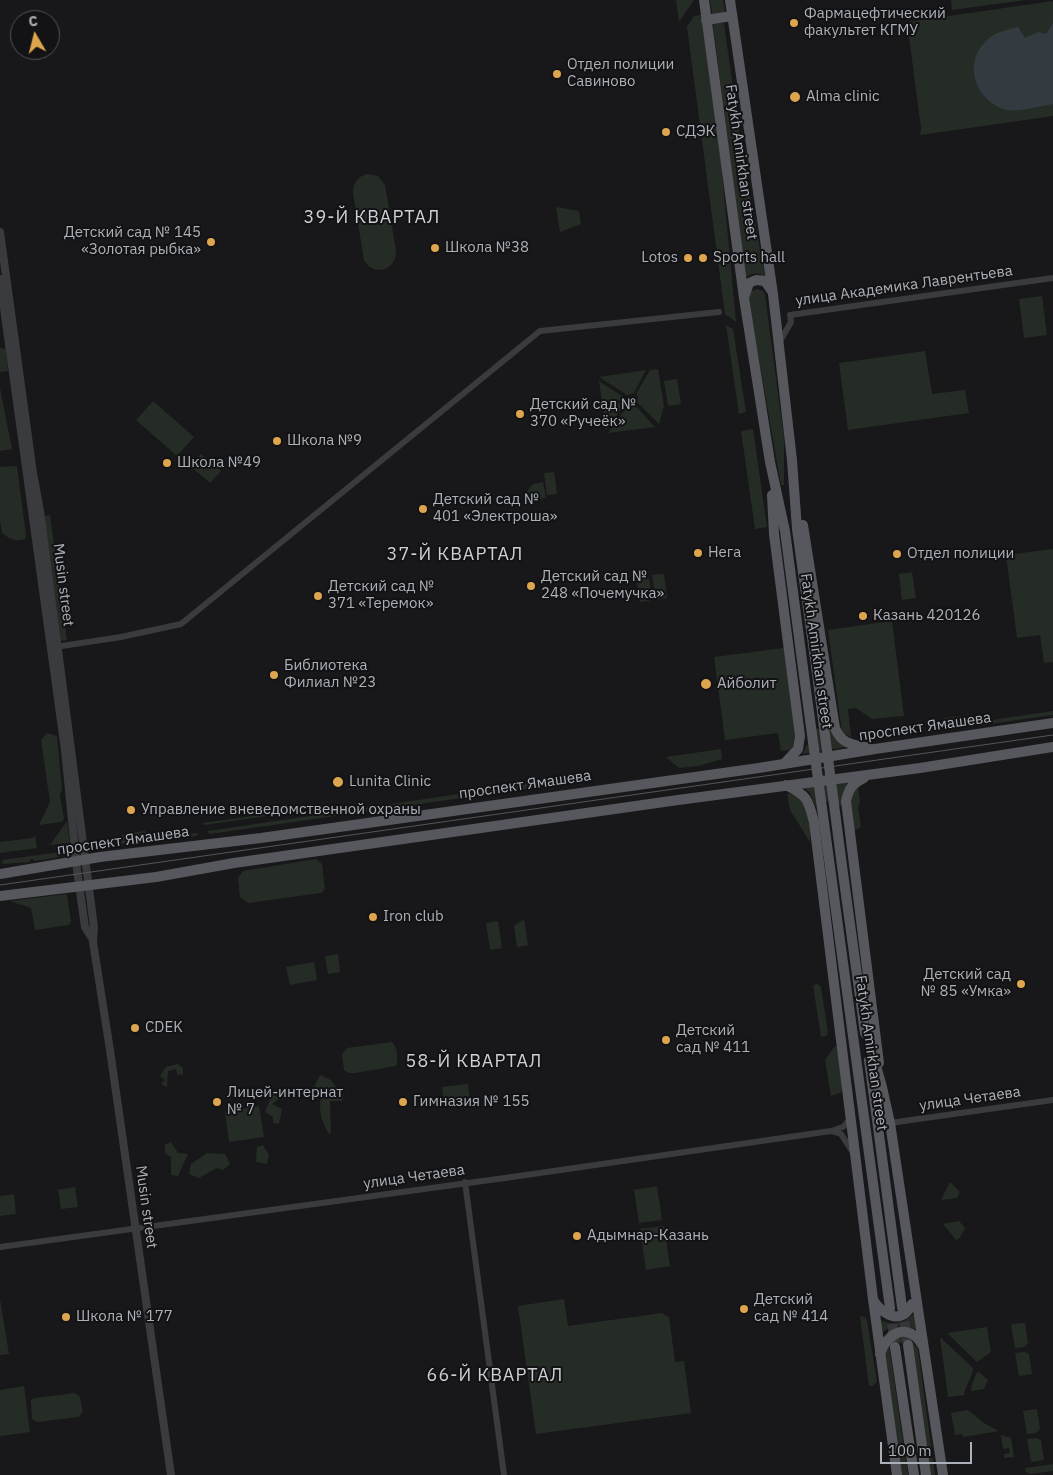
<!DOCTYPE html>
<html>
<head>
<meta charset="utf-8">
<style>
	body { margin:0 }
	#map { position:relative; width:1053px; height:1475px; overflow:hidden; background:#18181a; font-family:"IBM Plex Sans",sans-serif }
	canvas { display:block }
	.north { position:absolute; left:10px; top:10px; width:50px; height:50px; box-sizing:border-box; background:#131315; border:1px solid #505256; border-radius:50%; rotate:352deg; font-size:14px; font-weight:700; line-height:20px; text-align:center; color:#acb0b8 }
	.north::after { content:''; display:block; margin:auto; width:18px; height:22px; background:#dda54d; clip-path:polygon(50% 0,100% 100%,50% 72%,0 100%) }
	.scale { position:absolute; left:880px; top:1442px; width:92px; height:22px; box-sizing:border-box; border:2px solid #acb0b8; border-top:0; padding-left:6px; font-size:15px; line-height:18px; white-space:nowrap; color:#acb0b8; -webkit-text-stroke:4px #131315; paint-order:stroke }
</style>
</head>
<body>
<div id="map">
<canvas width="1053" height="1475"></canvas>
<div class="north">С</div>
<div class="scale">100 m</div>
</div>
<script>
const ctx = document.querySelector('canvas').getContext('2d');
ctx.lineJoin = 'round';
function fillPath(path, color) { ctx.fillStyle = color; ctx.fill(path, 'evenodd'); }
function trace(path, color, width, dash) { ctx.strokeStyle = color; ctx.lineWidth = width; ctx.lineCap = dash ? 'butt' : 'round'; ctx.setLineDash(dash || []); ctx.stroke(path); }
function drawText(font, color, halo, rows, align = 'center') {
  ctx.font = font + ' "IBM Plex Sans",sans-serif'; ctx.lineWidth = 4; ctx.setLineDash([]); ctx.textBaseline = 'middle'; ctx.strokeStyle = halo; ctx.fillStyle = color; for (const [text, x, y, turn = 0] of rows) {
    ctx.save(); ctx.translate(x, y); ctx.rotate((+turn || 0) * Math.PI / 180); ctx.textAlign = isNaN(turn) ? turn : align; if (halo) ctx.strokeText(text, 0, 0); ctx.fillText(text, 0, 0); ctx.restore();
  }
}
const green = new Path2D(`
	M676,0h18l-15,22z
	M710,0h13l2,11 -3,3 -8,2 -2,-3z
	M951,0h75l-74,10z
	M1053,1v115l-133,19 1,-7 -14,-106z
	M701,15l20,148 15,159 -11,-8 -38,-287 7,-11z
	M721,22l3,2 19,133 22,120c-8,-6 -15,-4 -22,2l-13,-122 -17,-132 2,-2z
	M367,174l11,2 7,9 11,66c0,20 -23,26 -32,9l-11,-67c0,-10 4,-16 14,-19z
	M556,207l23,4 2,13 -21,8z
	M757,289l6,2 2,4 19,144v46h-3l-33,-188 2,-6z
	M1042,296l5,39 -23,3 -5,-39z
	M726,325l7,4 13,83 -7,2z
	M0,348l6,1 2,22 -8,1z
	M925,351l7,43 33,-4 4,23 -121,17 -9,-67z
	M658,369l6,37 -5,18 -22,-22 1,-5 -2,-3 14,-24z
	M646,370l-12,23 -7,2 -28,-18z
	M677,379l4,25 -13,2 -4,-25z
	M599,381l26,17 1,2 -24,2z
	M0,388l12,61 -12,2z
	M153,401l41,36 -17,19 -41,-36z
	M626,402l-20,28 -3,-24z
	M629,404h5l21,23 -47,6z
	M753,429l14,98 -12,2 -14,-98z
	M201,454l20,17 -11,12 -20,-17z
	M17,466l9,69 -1,4c-10,3 -15,0 -23,-6l-2,-12v-54z
	M554,472l3,22 -10,1 -3,-22z
	M543,482l3,16 -16,2 -7,-3 10,-13z
	M50,515l17,125 -6,1 -17,-125z
	M1053,549v113l-9,1 -4,-28 -23,3 -11,-83z
	M912,572l4,26 -14,2 -3,-26z
	M664,574l3,24 -11,2 -4,-25z
	M646,576l3,3 3,18 -3,4 -9,1 -4,-25z
	M892,621l12,95 -32,3 -16,-11 -8,1 3,28 -9,-5 -14,-102z
	M784,648l11,88 -2,10 -3,4 -9,1 -3,-18 -53,7 -11,-83z
	M1053,711v4l-78,11 -3,-3z
	M960,716l4,2 1,7 -22,4 -1,-7 2,-4z
	M831,723l16,24 -45,7 6,-10 -1,-16 14,1z
	M47,733l10,3 5,53 -2,7 4,22 -1,3 -2,1 -22,3 11,-23 -9,-62z
	M721,749l1,10 -23,7 -20,2 -13,-11z
	M588,775v5l-378,54 -3,-2 1,-1z
	M850,780l-7,27c-9,-7 -19,-8 -27,0l-6,-14 -7,-7z
	M858,786l2,16 -2,5 3,20 -3,2 -4,1c-3,-18 -9,-29 4,-44z
	M787,793l15,4 9,29 -1,16 -20,-32z
	M282,812l-2,2 -75,11 -3,-2z
	M67,821l3,23 -2,10 -14,4 -20,3 -1,-2h-3v3l-27,2 -1,-4 66,-9 -1,-8 -17,2z
	M145,831l7,7 45,-5 1,1 -2,2 -75,8 -1,-6 4,-4z
	M35,835l2,13 -37,5v-11l33,-4z
	M316,859l6,5 3,25 -4,4 -73,10 -8,-6 -2,-19 5,-7z
	M67,894l4,27 -2,4 -34,5 -4,-22 -21,-7z
	M524,919l4,26 -11,2 -3,-21z
	M498,921l4,27 -12,2 -4,-27z
	M338,954l2,18 -12,2 -3,-18z
	M314,962l3,18 -27,5 -4,-18z
	M818,984l3,3 7,46 -2,3 -5,1 -8,-52z
	M392,1042c5,5 7,17 4,24l-41,7h-6l-5,-3 -2,-16 5,-6z
	M838,1046l5,42 -3,5 -9,3 -6,-36 9,-13z
	M178,1064l5,4v7l-6,-1 -1,-5 -8,2 -1,16 -6,-3 4,-4 -5,-4 6,-9z
	M320,1075l11,5 12,16 -1,5h-12l1,32 -2,1c-7,-12 -11,-24 -8,-37l-7,-10z
	M468,1084l2,18 -26,3 -2,-18z
	M272,1094l8,4 -8,6 10,5 -3,15 -6,-1v-6l-8,-5z
	M259,1106l5,31 -35,5 -4,-30z
	M171,1142l7,11 10,1 -10,22 -7,-1v-18l-6,-4v-8z
	M263,1145l6,10 -2,9 -11,-2 1,-15z
	M207,1153l18,1 5,10 -7,6 -6,-2 -18,10 -10,-4 2,-10z
	M950,1182l10,10 -3,6 -16,2z
	M657,1186l5,34 -23,3 -5,-33z
	M75,1187l3,20 -17,2 -3,-19z
	M14,1194l2,20 -16,2v-20z
	M959,1221l6,7 -6,11 -3,1 -13,-16z
	M664,1226l6,40 -24,4 -6,-41z
	M0,1299l9,55 -9,1z
	M564,1299l4,27 94,-13 7,4 6,45 9,-1 7,52 -155,21 -18,-128z
	M912,1315l2,1 2,13c-13,-2 -24,-7 -35,5l-2,-15c12,7 22,6 33,-4z
	M860,1316l5,1 2,3 10,62 -4,4h-4z
	M1025,1323l3,20 -4,4 -9,1 -4,-24z
	M987,1327l4,25 -14,10 -30,-29z
	M899,1336l9,1 10,12 17,126h-7l-19,-133 -20,3 19,130h-7l-16,-127z
	M940,1337l33,31c0,9 -8,17 -9,27l-16,2z
	M1024,1352l5,2 3,20 -13,2 -4,-23z
	M977,1372h2l9,8 -4,9 -13,2 1,-7z
	M24,1386l6,46 -30,4v-46z
	M75,1393l5,4 3,15 -5,5 -40,5 -6,-3 -1,-19 4,-2z
	M1037,1409l3,20 -4,4 -9,1 -4,-23z
	M968,1410l16,13 15,8 -36,6 -1,-3 -7,1 -4,-22z
	M1001,1435l10,3 3,19 -10,1v-4l6,-1 -1,-5 -6,1z
	M1036,1438l5,2 3,20 -13,2 -4,-23z
	M1053,1464v7l-23,3 -4,-2 -1,-4z`);
const water = new Path2D(`
	M1053,23v81c-12,2 -34,8 -46,6 -31,-8 -45,-46 -21,-69 8,-9 20,-11 32,-14l7,11 14,-6 7,2z`);
const primaryTunnel = new Path2D(`
	M902,1307l6,38
	M890,1309l5,33`);
const minor = new Path2D(`
	M779,343l12,-21 -1,-7 263,-37
	M55,647l66,-10 60,-13 359,-293 179,-19
	M890,1123l163,-23
	M831,1131l10,3 13,20
	M465,1182l39,293
	M0,1247l512,-70 319,-46 12,-4 8,-9`);
const tertiary = new Path2D(`
	M0,232l33,241 7,38 54,416 -1,15 17,108 61,425
	M0,279l65,471 12,120 8,57 8,13`);
const primary = new Path2D(`
	M704,0l40,298 26,164 15,69 18,137
	M730,0l43,294 19,166 5,69 19,137
	M706,20l26,-4
	M745,295l4,-12 7,-3 9,1 6,9
	M772,495l2,39 26,202 -2,13 -14,15
	M803,525l32,203c7,17 18,16 34,20
	M864,778c-12,6 -15,10 -18,23l33,262
	M786,785c22,11 22,14 28,37l59,477 24,176
	M842,866l23,167
	M830,867l60,441
	M0,874l100,-17 161,-19 498,-70 116,-19 178,-26
	M0,896l156,-19 78,-14 444,-63 242,-32 133,-21
	M865,1028l17,59 8,36 53,352
	M869,1060l33,247
	M873,1300c10,15 28,26 39,4
	M908,1345l18,130
	M895,1347l19,128
	M880,1354c7,-22 29,-33 43,-8`);
const tram = new Path2D(`
	M0,885l1053,-150`);
const primaryBridge = new Path2D(`
	M816,666l26,200
	M803,668l27,199`);
const markers = [
	[794,23,5,"#dda54d"],
	[557,74,5,"#dda54d"],
	[795,97,6,"#dda54d"],
	[666,132,5,"#dda54d"],
	[211,242,5,"#dda54d"],
	[435,248,5,"#dda54d"],
	[688,258,5,"#dda54d"],
	[703,258,5,"#dda54d"],
	[520,414,5,"#dda54d"],
	[277,441,5,"#dda54d"],
	[167,463,5,"#dda54d"],
	[423,509,5,"#dda54d"],
	[698,553,5,"#dda54d"],
	[897,554,5,"#dda54d"],
	[531,586,5,"#dda54d"],
	[318,596,5,"#dda54d"],
	[863,616,5,"#dda54d"],
	[274,675,5,"#dda54d"],
	[706,684,6,"#dda54d"],
	[338,782,6,"#dda54d"],
	[131,810,5,"#dda54d"],
	[373,917,5,"#dda54d"],
	[1021,984,5,"#dda54d"],
	[135,1028,5,"#dda54d"],
	[666,1040,5,"#dda54d"],
	[217,1102,5,"#dda54d"],
	[403,1102,5,"#dda54d"],
	[577,1236,5,"#dda54d"],
	[744,1309,5,"#dda54d"],
	[66,1317,5,"#dda54d"]
];
const poiNames = [
	["Фармацефтический",804,14],
	["факультет КГМУ",804,31],
	["Отдел полиции",567,65],
	["Савиново",567,82],
	["Alma clinic",806,97],
	["СДЭК",676,132],
	["Детский сад № 145",201,233,"right"],
	["«Золотая рыбка»",201,250,"right"],
	["Школа №38",445,248],
	["Lotos",678,258,"right"],
	["Sports hall",713,258],
	["Детский сад №",530,405],
	["370 «Ручеёк»",530,422],
	["Школа №9",287,441],
	["Школа №49",177,463],
	["Детский сад №",433,500],
	["401 «Электроша»",433,517],
	["Нега",708,553],
	["Отдел полиции",907,554],
	["Детский сад №",541,577],
	["248 «Почемучка»",541,594],
	["Детский сад №",328,587],
	["371 «Теремок»",328,604],
	["Казань 420126",873,616],
	["Библиотека",284,666],
	["Филиал №23",284,683],
	["Айболит",717,684],
	["Lunita Clinic",349,782],
	["Управление вневедомственной охраны",141,810],
	["Iron club",383,917],
	["Детский сад",1011,975,"right"],
	["№ 85 «Умка»",1011,992,"right"],
	["CDEK",145,1028],
	["Детский",676,1031],
	["сад № 411",676,1048],
	["Лицей-интернат",227,1093],
	["№ 7",227,1110],
	["Гимназия № 155",413,1102],
	["Адымнар-Казань",587,1236],
	["Детский",754,1300],
	["сад № 414",754,1317],
	["Школа № 177",76,1317]
];
const streetNames = [
	["Fatykh Amirkhan street",741,162,82],
	["улица Академика Лаврентьева",904,286,-8],
	["Musin street",63,585,83],
	["Fatykh Amirkhan street",816,651,82],
	["проспект Ямашева",925,727,-8],
	["проспект Ямашева",525,785,-8],
	["проспект Ямашева",123,841,-8],
	["Fatykh Amirkhan street",871,1053,82],
	["улица Четаева",970,1099,-8],
	["улица Четаева",414,1177,-8],
	["Musin street",146,1207,82]
];
const quarterNames = [
	["39-Й КВАРТАЛ",372,218],
	["37-Й КВАРТАЛ",455,555],
	["58-Й КВАРТАЛ",474,1062],
	["66-Й КВАРТАЛ",495,1376]
];
fillPath(green, '#252c25');
fillPath(water, '#333b41');
trace(primaryTunnel, '#36363a', 10, [10, 5]);
trace(minor, '#3a3b3e', 6);
trace(tertiary, '#3a3b3e', 8);
trace(primary, '#56585d', 10);
trace(tram, '#535559', 1);
trace(primaryBridge, '#56585d', 10);
for (const [x, y, r, color] of markers) { const dot = new Path2D(); dot.arc(x, y, r, 0, 2 * Math.PI); ctx.fillStyle = color; ctx.fill(dot); trace(dot, '#131315', 2); }
drawText('15px', '#acb0b8', '#131315', poiNames, 'left');
drawText('15px', '#acb0b8', '#131315', streetNames);
ctx.letterSpacing = '1px';
drawText('18px', '#cccfd5', '#131315', quarterNames);
ctx.letterSpacing = '0px';
</script>
</body>
</html>
